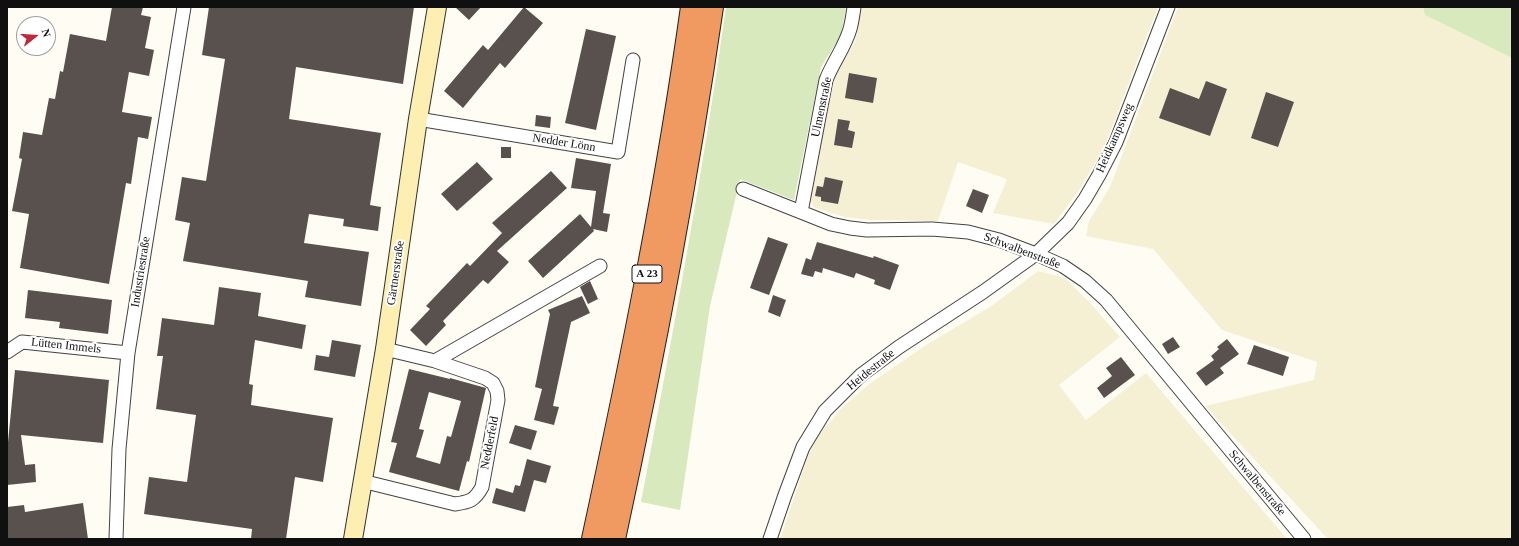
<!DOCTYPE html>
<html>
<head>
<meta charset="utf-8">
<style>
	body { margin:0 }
	#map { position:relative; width:1519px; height:546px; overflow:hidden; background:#fffcf4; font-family:Georgia,serif }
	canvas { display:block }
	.frame { position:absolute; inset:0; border:8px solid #101010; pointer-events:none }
	.north { position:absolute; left:16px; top:16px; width:40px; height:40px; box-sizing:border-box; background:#fff; border:1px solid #9f9f9f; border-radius:50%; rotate:73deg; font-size:11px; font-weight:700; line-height:16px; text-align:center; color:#101010 }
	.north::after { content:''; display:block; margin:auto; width:14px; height:18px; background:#bd2b3b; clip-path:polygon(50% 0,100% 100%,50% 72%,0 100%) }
</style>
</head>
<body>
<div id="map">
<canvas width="1519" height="546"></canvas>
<div class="frame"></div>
<div class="north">N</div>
</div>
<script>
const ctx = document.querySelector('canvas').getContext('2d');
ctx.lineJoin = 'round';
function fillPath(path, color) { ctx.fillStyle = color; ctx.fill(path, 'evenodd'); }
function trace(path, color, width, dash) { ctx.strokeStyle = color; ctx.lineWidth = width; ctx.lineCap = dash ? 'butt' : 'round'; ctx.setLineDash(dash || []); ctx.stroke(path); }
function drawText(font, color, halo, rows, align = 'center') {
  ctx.font = font + ' Georgia,serif'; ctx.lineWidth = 4; ctx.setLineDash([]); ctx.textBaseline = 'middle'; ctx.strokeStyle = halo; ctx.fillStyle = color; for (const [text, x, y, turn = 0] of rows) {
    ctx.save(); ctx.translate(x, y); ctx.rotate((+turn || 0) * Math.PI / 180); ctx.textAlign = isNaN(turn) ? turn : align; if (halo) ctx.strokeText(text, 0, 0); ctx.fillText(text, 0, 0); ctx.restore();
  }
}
const farmland = new Path2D(`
	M861,7h297l-54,141 -24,41 -26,35 -61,-11 14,-34 -49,-17 -20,59 -68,-1 -25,-3 -30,-9 -5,-8 22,-113 5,-16 18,-29z
	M1178,7h245l2,8 87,43v481h-184l-123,-133 109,-26 3,-18 -95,-32 -69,-81 -67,-13 3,-15 21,-34z
	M1038,271l27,7 26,26 29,33 -61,48 27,35 60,-47 141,166h-507l27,-80 8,-19 26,-31 27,-24 58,-40 64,-38z`);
const green = new Path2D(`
	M726,7h120l-5,28 -20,32 -27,133 -54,-21 -30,127 -30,204 -39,-8c31,-165 62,-329 85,-495z
	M1423,7h89v51l-87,-43z`);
const building = new Path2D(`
	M112,7h31l-2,8 10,2 -6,31 9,2 -5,26 -20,-4 -7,40 30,5 -4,22 -10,-2 -7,47 -5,-1 -17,101 -89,-16 9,-54 -17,-3 10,-52 -3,-1 4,-26 19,3 7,-37 6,1 5,-28 3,1 7,-38 36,7z
	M209,7h205l-11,77 -107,-17 -7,52 92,14 -11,72 11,2 -3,24 -35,-5 1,-7 -35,-5 -5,29 65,9 -8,54 -56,-9 3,-16 -125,-20 7,-38 -15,-3 7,-43 24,4 19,-122 -23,-4z
	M455,7h26l-12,13z
	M524,7l19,16 -38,45 -5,-5 -37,45 -19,-17 39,-46 5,5z
	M586,29l30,7 -20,94 -31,-7z
	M849,73l28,5 -4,25 -28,-5z
	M1206,81l21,8 -17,47 -51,-18 11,-30 29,11z
	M1266,92l28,10 -16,45 -27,-9z
	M536,115l15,2 -1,11 -15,-2z
	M838,119l12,2 -2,9 7,2 -3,16 -18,-3z
	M501,147h10v11h-10z
	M576,158l35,6 -8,49 7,1 -3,18 -14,-3 1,2 -51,47 -15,-17 52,-47 11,13 5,-36 -25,-3z
	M477,162l16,17 -36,32 -16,-17z
	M551,171l16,17 -70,63 12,11 -21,22 -5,-4 -40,41 3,4 -20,21 -16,-16 20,-21 -4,-3 41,-43 3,3 32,-33 -10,-10z
	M825,177l18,4 -5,23 -17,-3v-4l-6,-1 2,-10 6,1z
	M973,189l16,6 -7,18 -16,-7z
	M768,237l20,7 -19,51 -19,-7z
	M817,242l56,16 1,-2 25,9 -9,25 -16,-6 1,-4 -19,-7 -2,5 -31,-10 -1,5 -7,-2 -2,6 -12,-3 5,-16 5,2z
	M590,281l8,18 -10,5 -8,-17z
	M219,287l42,6 -3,23 48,9 -4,24 -47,-9 -6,44 4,1 -2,20 82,13 -10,64 -28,-5 -9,62h-35l1,-10 -108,-15 5,-37 38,5 9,-67 -40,-6 7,-53h-6l5,-38 52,7z
	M28,290l84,10 -4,34 -49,-6 1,-6 -35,-4z
	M773,295l13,5 -6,17 -12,-5z
	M582,296l8,17 -19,9 -18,84 6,1 -5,18 -20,-5 8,-31 -7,-2 15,-73 -2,-4z
	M1173,337l7,10 -12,7 -6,-10z
	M1227,339l12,15 -19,14 4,5 -18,13 -10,-13 18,-13 -3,-4 8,-7 -2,-2z
	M332,340l29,5 -6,32 -41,-7 2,-15 13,2z
	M1254,345l35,12 -6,19 -36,-12z
	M1121,357l14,18 -31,23 -7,-10 15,-12 -6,-8z
	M409,369l41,10v-1l36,10 -17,74 -2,-1 -8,30 -70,-19 8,-29 -6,-1zM429,392l32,9 -10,36 -4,-1 -7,28 -24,-7 8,-27 -5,-1z
	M15,370l94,10 -6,63 -82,-8 4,30 10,-1 1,18 -29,3v-43h1z
	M515,425l22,6 -6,19 -22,-7z
	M527,459l24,7 -5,17 -12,-3 -9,32 -33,-9 4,-15 17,5 2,-8 5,1z
	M83,503l5,36h-80l-1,-32 17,-2 1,7z`);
const street = new Path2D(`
	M418,119l200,33 15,-92
	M743,189l88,35 19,4 17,2 65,-1 36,3 31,8 37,14 27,12 22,15 21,19 198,239
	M801,212l25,-132c7,-18 19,-33 24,-51 2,-7 3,-15 4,-22
	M7,352l15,-10 106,11
	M435,361l165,-95
	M362,481l93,23c15,-2 20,-4 27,-17l16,-87 -1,-9 -4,-8 -8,-5 -50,-17 -50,-12
	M116,539l3,-90 9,-96 56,-346
	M770,539l15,-44 18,-48 22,-36 36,-36 38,-28 84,-55 53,-38 32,-31 17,-24 14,-24 17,-33 52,-135`);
const secondary = new Path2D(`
	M353,539l32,-190 33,-230 19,-112`);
const highway = new Path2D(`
	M593,539c38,-176 74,-353 99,-532
	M614,539c38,-176 72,-354 98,-532`);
const shields = [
	[647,274,30]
];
const shieldNames = [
	["A 23",647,274]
];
const streetNames = [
	["Ulmenstraße",822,107,-78],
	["Heidkampsweg",1115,138,-66],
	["Nedder Lönn",564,143,9],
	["Schwalbenstraße",1022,251,21],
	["Industriestraße",141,272,-81],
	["Gärtnerstraße",396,273,-82],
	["Lütten Immels",66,346,6],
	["Heidestraße",871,370,-39],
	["Nedderfeld",490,443,-79],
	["Schwalbenstraße",1257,483,50]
];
fillPath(farmland, '#f5f0d4');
fillPath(green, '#d7e9bd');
fillPath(building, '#59514d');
trace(street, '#434343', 15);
trace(secondary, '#323232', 20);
trace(highway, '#212121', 24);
trace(street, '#fff', 13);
trace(secondary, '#fcefb1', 18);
trace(highway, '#f09961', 22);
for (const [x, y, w] of shields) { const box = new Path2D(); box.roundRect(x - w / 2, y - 9, w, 18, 3); ctx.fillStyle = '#fff'; ctx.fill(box); trace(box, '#101010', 1); }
drawText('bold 11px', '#101010', null, shieldNames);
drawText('12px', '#101010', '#fff', streetNames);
</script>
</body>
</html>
